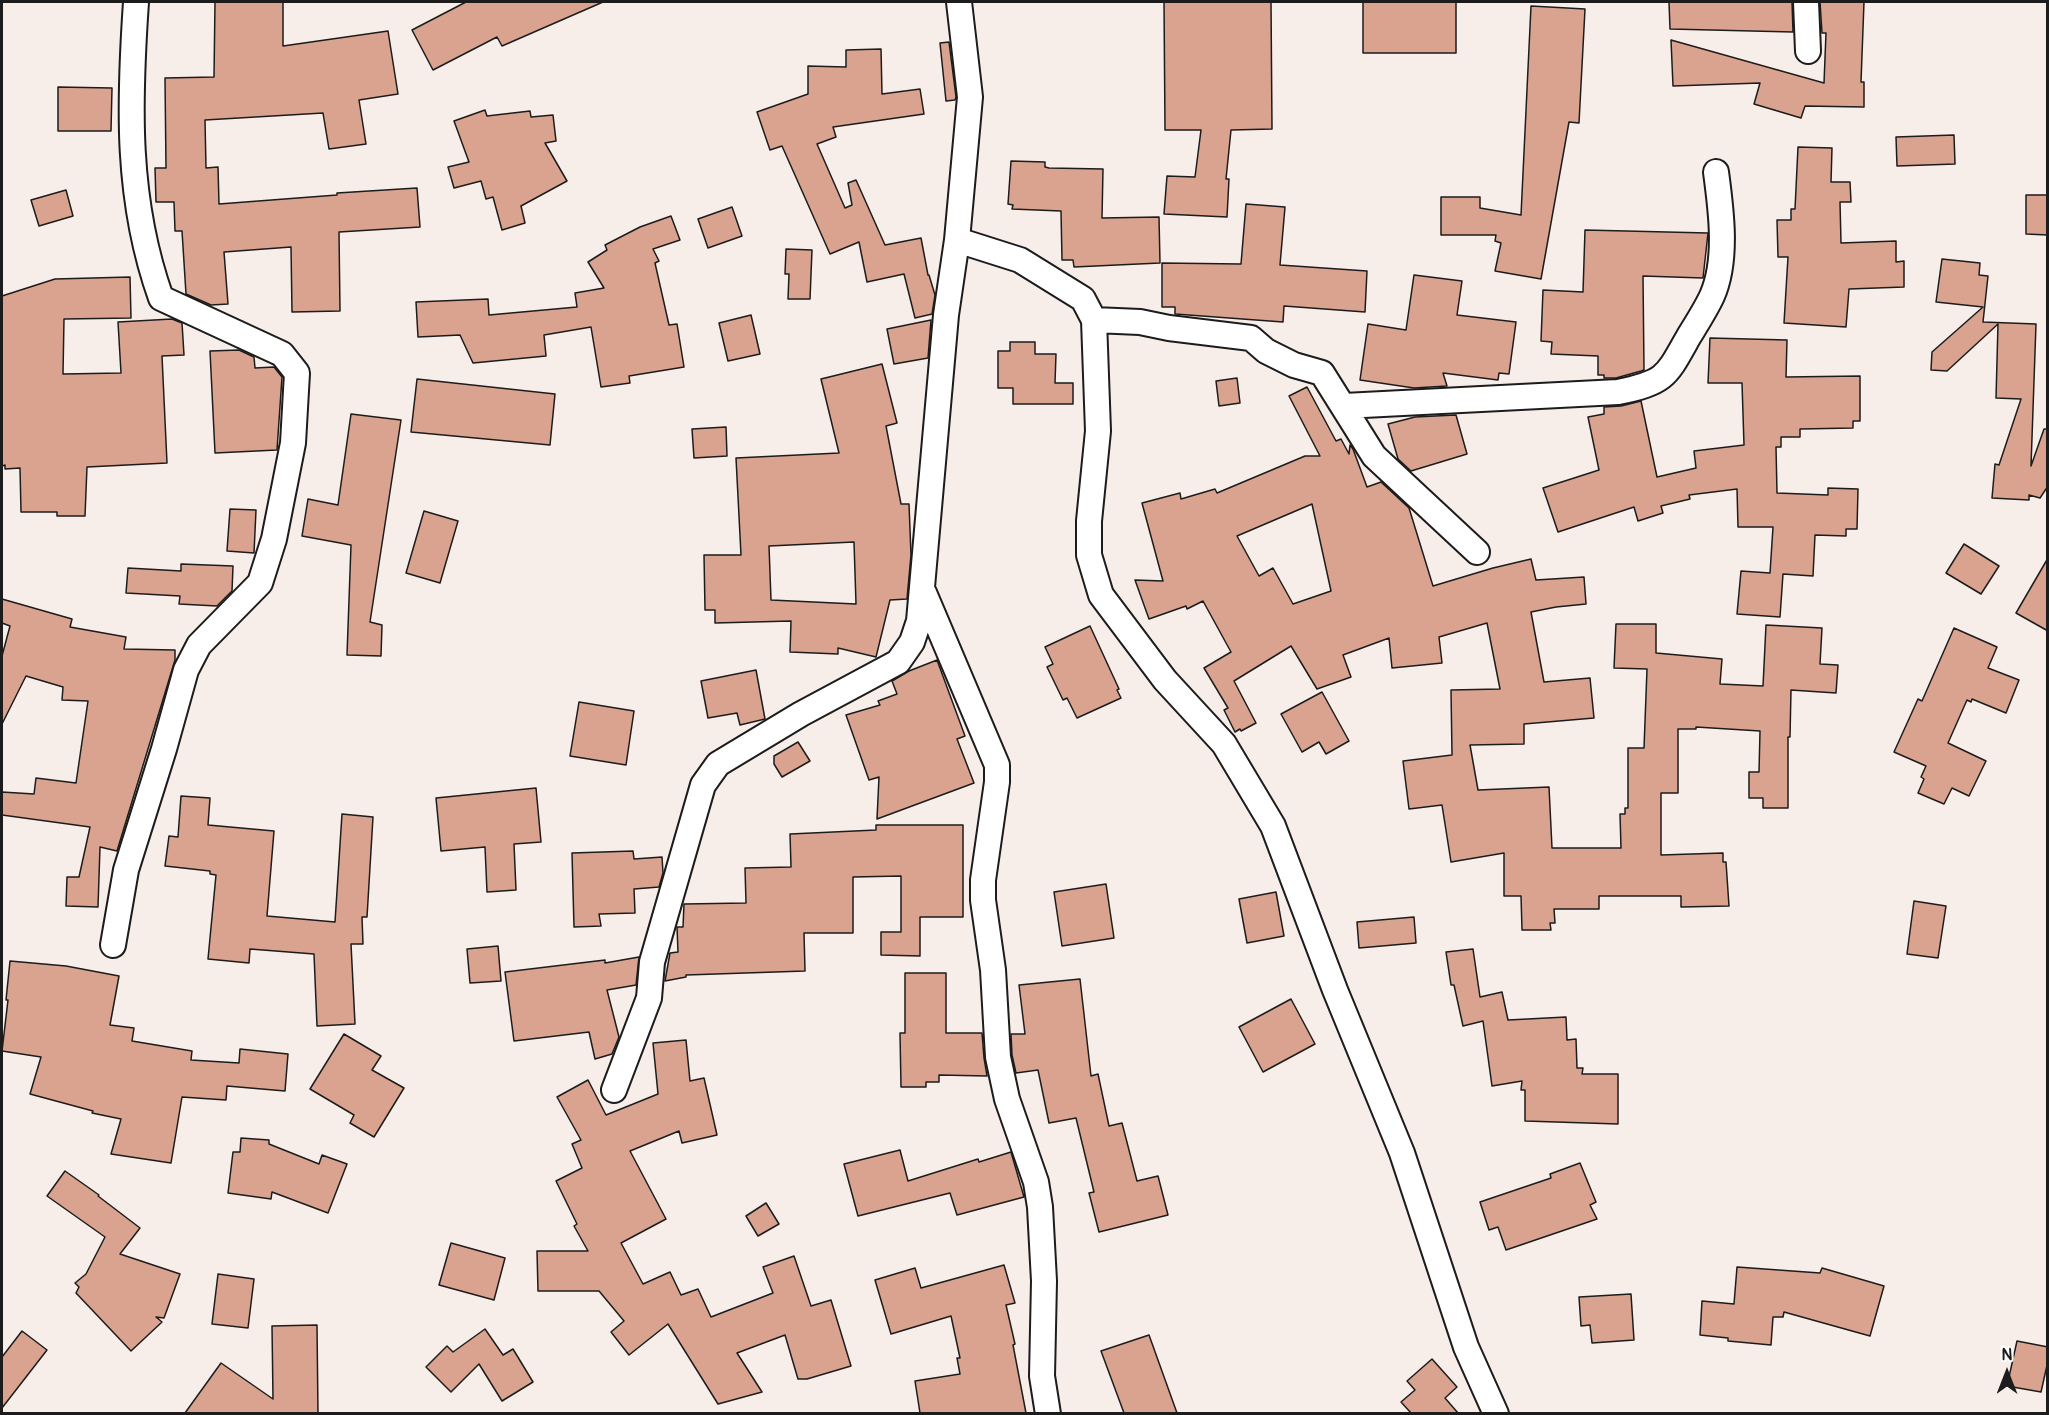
<!DOCTYPE html>
<html>
<head>
<meta charset="utf-8">
<style>
	body { margin:0 }
	#map { position:relative; width:2049px; height:1415px; overflow:hidden; background:#f7ede9; font-family:Pangolin,sans-serif }
	canvas { display:block }
	.frame { position:absolute; inset:0; border:3px solid #1c1c1c; pointer-events:none }
	.north { position:absolute; left:1977px; top:1343px; width:60px; height:60px; -webkit-text-stroke:4px #fff; paint-order:stroke; rotate:0deg; font-size:16px; font-weight:700; line-height:24px; text-align:center; color:#1c1c1c }
	.north::after { content:''; display:block; margin:auto; width:21px; height:27px; background:#1c1c1c; clip-path:polygon(50% 0,100% 100%,50% 72%,0 100%) }
</style>
</head>
<body>
<div id="map">
<canvas width="2049" height="1415"></canvas>
<div class="frame"></div>
<div class="north">N</div>
</div>
<script>
const ctx = document.querySelector('canvas').getContext('2d');
ctx.lineJoin = 'round';
function fillPath(path, color) { ctx.fillStyle = color; ctx.fill(path, 'evenodd'); }
function trace(path, color, width, dash) { ctx.strokeStyle = color; ctx.lineWidth = width; ctx.lineCap = dash ? 'butt' : 'round'; ctx.setLineDash(dash || []); ctx.stroke(path); }
const building = new Path2D(`
	M215,2h68v44l105,-15 10,63 -39,6 7,44 -37,5 -6,-36 -118,7 1,48 12,-1 1,37 118,-9v-2l80,-5 3,39 -81,5 1,79 -48,1 -1,-65 -67,5 4,52 -17,1 -25,-11 -4,-63h-7l-1,-29h-18l-1,-34h11l-1,-90 49,-1z
	M466,2h137l-101,44 -5,-9 -64,33 -21,-40z
	M1164,2h107l1,127 -41,1 -5,49h3l-2,38 -63,-3 3,-38 28,1 6,-47h-36z
	M1363,2h93v51h-93z
	M1669,2h123l1,30 -123,-3z
	M1820,2h44l-3,80h3v25l-59,-1 -4,12 -47,-14 6,-21 -87,3 -2,-46 153,43 2,-50h-4z
	M1531,6l54,3 -6,114 -10,-1 -28,157 -46,-8 6,-28 -6,-2 1,-6h-55v-38h39v11l41,7z
	M949,42l7,55 -1,3 -9,1 -6,-58z
	M881,49l1,45 38,-5 4,25 -91,13 3,10 -19,7 28,64 7,-3 -4,-22 8,-3 29,65 36,-7 7,37h1l6,20 -3,19 -17,4 -11,-44 -37,8 -8,-40 -29,12 -48,-108 -12,4 -13,-38 51,-18v-28l38,1v-17z
	M58,87l54,1 -1,43h-53z
	M485,110l2,6 43,-5 1,6 22,-2 3,26 -11,2 22,38 -46,25 4,17 -23,7 -9,-33 -7,2 -5,-18 -27,7 -6,-21 21,-5 -15,-41z
	M1954,135l1,29 -58,2 -1,-29z
	M1798,147l34,1 -1,34h19l1,20h-11l1,41 55,-2v21l8,-1v26l-55,2 -3,38 -62,-4 4,-66h-10l-1,-37h14v-11h4z
	M1011,161l34,1v5l4,1 54,1 -1,49 57,-1 1,46 -86,4 -1,-7h-11l-1,-49 -49,-2 1,-4 -5,-1z
	M66,190l7,26 -34,10 -8,-26z
	M2026,195h22v40l-22,-1z
	M1246,204l39,3 -5,58 87,6 -2,41 -81,-6 -1,16 -108,-8v-7h-13v-44l79,1z
	M732,207l10,29 -34,12 -10,-29z
	M671,216l9,24 -27,9 6,12 -4,2 14,62 8,-1 7,43 -55,9 1,7 -29,4 -10,-60 -47,8 2,21 -73,7 -13,-28 -42,2 -2,-35 72,-3 1,16 88,-8 -2,-14 29,-5 -16,-26 19,-12 -2,-5 35,-18z
	M1585,230l123,3 -5,45 -60,-2 1,94 -3,1 -25,7h-12v-3h-6v-19l-47,-2 1,-12 -11,-1 2,-51 40,2z
	M786,249l26,1 -2,49h-22l1,-25h-4z
	M1942,259l38,4 -1,12 9,1 -5,46 53,2 -5,142 13,-37h4v57l-8,12 -11,-3v5l-37,-2 3,-34 4,1 22,-66 -25,-1 2,-74 -51,47 -16,-1 1,-18 51,-45 -47,-5z
	M1414,275l48,6 -5,34 59,7 -7,52 -10,-1 -1,7 -55,-7 4,13 -33,2 -54,-8 8,-56 38,6z
	M130,277l1,41 -67,1 -1,55 58,-1 -3,-51 54,-3 10,4 2,32 -22,1 5,107 -80,4 -2,49h-28v-4h-36l-1,-44 -15,1v-4l-3,1v-170l53,-17z
	M751,315l9,39 -32,7 -9,-38z
	M931,320l-3,38 -34,6 -7,-35z
	M1710,338l77,2 -1,37 74,-1v45h-7v7l-53,1v8h-19v10h-5l1,46 51,2v-7l30,1 -1,40h-11v7l-31,-1 -2,41 -30,-2 -3,43 -43,-3 4,-43 29,2 3,-46h-35l-1,-38 -48,6 1,4 -29,7 2,7 -25,8 -4,-14 -76,25 -15,-44 56,-18 -11,-53 16,-3v-7l17,-1 20,-5 16,76 39,-9 -2,-17 50,-6 -2,-62h-34z
	M1010,342h25v12h21l-1,29h18v21h-60v-16h-15v-37h12z
	M239,350l15,7 1,11 19,-1 8,10 -5,73 -62,3 -5,-102z
	M882,364l15,59 -11,3 15,78h8l2,51 -4,44 -17,1 -14,57 -38,-9v6l-48,-2 1,-31 -76,2v-13h-10l-1,-55h37l-5,-97 103,-5 -18,-74zM854,542l2,62 -85,-4 -2,-54z
	M1237,378l3,25 -21,3 -3,-25z
	M417,379l138,15 -5,51 -139,-13z
	M1307,387l29,54 5,-2 8,15 1,-9 3,4 14,38 14,-5 28,26 24,78 60,-18 38,-9 5,21 48,-3 2,27 -30,3 -25,5 13,70 46,-4 4,40 -70,6v20l-54,1 8,45 71,-3 3,61h69l-1,-34h5v-6h3v-60h16l3,-79 -33,-1 2,-44h40v29l66,6 -2,25 43,2 3,-61 56,3 -2,36 18,1 -2,28 -45,-3 -1,47h-2v71h-25v-10h-14v-26h10l1,-41 -64,-4v2h-18v64h-17v62l62,-2v9h3l3,44 -48,1v-11h-82v13h-45l1,14h-5l1,7h-29l-1,-34h-17v-43l-53,9 -9,-57 -33,4 -6,-48 49,-6 -1,-65 49,-1 -13,-66 -48,14 3,26 -50,5 -3,-30 -46,17 8,22 -34,12 -26,-43 -57,35 22,42 -15,8 -1,-2 -5,3 -11,-22 4,-2 -24,-40 27,-16 -28,-51 -16,8 -1,-3 -37,13 -14,-39 28,1 -21,-78 38,-10 1,6 34,-10 2,4 88,-37h15l-31,-60zM1312,504l19,87 -38,13 -20,-36 -14,8 -22,-40z
	M351,414l50,6 -31,202 12,3 -1,31 -34,-1 4,-110 -49,-9 6,-37 30,6z
	M1456,415l11,39 -56,17 -13,-12 -10,-35 27,-7z
	M726,427l1,29 -33,2 -2,-29z
	M230,509l26,1 -2,43 -27,-2z
	M424,511l34,10 -18,62 -34,-10z
	M1964,544l35,22 -18,28 -35,-21z
	M2048,558v73l-32,-18z
	M181,564l52,2 -1,25 -15,15 -38,-2 1,-8 -54,-3 2,-25 53,3z
	M2,599l70,20 -2,8 56,10 -2,12 51,1v10l-58,191 -17,-4 -2,60 -32,-1 1,-29h12l11,-50 -88,-12v-23l32,2 2,-16 40,5 12,-82 -26,-1 1,-13 -37,-11 -24,48v-68l8,-30 -8,-3z
	M1090,626l29,63 -2,1 4,8 -44,20 -10,-20 -4,2 -16,-33 6,-3 -8,-17z
	M1954,628l43,19 -9,21 31,12 -13,33 -34,-14 -1,3 -4,-2 -19,43 38,18 -17,35 -17,-8 -8,16 -26,-11 6,-14 -3,-2 5,-11 -32,-14 24,-53 4,2z
	M937,660l28,76 -8,3 17,44 -97,36 2,-42 -10,3 -23,-65 34,-10 -2,-4 19,-7 -5,-13 17,-10z
	M756,670l9,49 -25,6 -3,-12 -29,5 -7,-37z
	M1322,692l27,49 -23,13 -7,-12 -17,10 -21,-38z
	M579,702l55,9 -8,54 -56,-9z
	M798,742l12,19 -28,16 -8,-13v-8z
	M536,788l5,54 -27,2 2,46 -29,2 -2,-45 -44,4 -5,-53z
	M181,796l29,2 -2,27 66,6 -7,85 68,6 7,-108 31,3 -6,100h-5l1,27h-12l4,80 -38,2 -3,-72 -64,-5 -1,14 -41,-4 8,-84 -6,-1v-3l-45,-5 4,-30 9,1z
	M876,825h87v92h-43v39l-39,-1v-23h20v-56l-48,1v56h-49l1,38 -119,4v2l-21,4 5,-28 8,-1 -1,-25h6l1,-23 62,-1 -1,-35 46,-1 -1,-33 86,-4z
	M633,851l1,8 28,-2 1,16 -4,14 -25,2 1,24 -36,1 2,12 -27,1 -2,-74z
	M1106,884l8,54 -52,8 -8,-54z
	M1276,892l8,44 -37,7 -8,-44z
	M1914,901l32,5 -8,52 -31,-4z
	M1414,917l2,26 -57,5 -2,-26z
	M498,946l3,35 -31,2 -3,-34z
	M1473,949l7,48 22,-5 6,28 58,-3 1,23 9,-1 1,29h6l-1,6h36v50l-93,-3v-31h-4l1,-9 -30,5 -9,-65 -20,5 -9,-41h-3l-5,-33z
	M639,957l-3,28 -29,5 12,47 -7,17 -17,5 -6,-27 -75,9 -9,-69 100,-12v3z
	M10,961l56,5 53,10 -9,49 24,3 -2,13 60,10 -1,9 48,3 1,-14 48,5 -3,37 -58,-5 -1,14 -44,-3 -11,66 -60,-9 10,-35 -29,-6 1,-2 -63,-17 11,-37 -39,-6 6,-51h-2z
	M905,973h41v60h36l2,25 3,18 -48,-1v7h-13v5h-25l-1,-54h5z
	M1080,979l11,97 7,-2 11,52 13,-3 15,58 21,-5 10,39 -69,17 -10,-39 5,-1 -18,-74 -27,5 -11,-53 -22,3 -4,-18 -1,-21h14l-6,-49z
	M1291,999l24,45 -52,28 -24,-45z
	M344,1034l37,22 -9,14 32,18 -30,49 -24,-14 4,-8 -44,-26z
	M686,1040l4,41 14,-3 13,57 -35,8 -3,-12 -49,20 36,68 -45,24 22,41 27,-12 11,23 17,-6 13,28 62,-24 -10,-26 31,-11 17,50 20,-6 20,66 -44,13h-9l-13,-44 -48,18 25,39 -44,12 -50,-80 -39,31 -18,-23 13,-11 -25,-30h-61l-1,-40h51l-14,-25 3,-2 -21,-43 26,-13 -10,-24 9,-4 -24,-43 31,-17 18,35 52,-21 -5,-51z
	M241,1138l28,2v4l50,20 3,-9 25,9 -19,49 -56,-21 -1,7 -43,-6 5,-41h7z
	M900,1150l8,31 70,-22 1,3 32,-10 13,45 -67,18 -7,-22 -92,23 -14,-52z
	M1580,1163l16,39 -6,3 7,14 -91,31 -8,-23 -9,3 -9,-28 71,-24 -1,-4z
	M65,1171l34,24 -1,1 42,32 -20,26 60,20 -16,44 -8,-1 6,5 -31,29 -55,-58 3,-6 -4,-4 11,-9 19,-37 -58,-41z
	M766,1203l13,21 -21,12 -12,-20z
	M451,1243l54,15 -11,42 -55,-15z
	M1004,1265l11,38 -9,2 9,39 -2,1 13,68h-106l-5,-32 45,-7 -3,-16h3l-9,-42 -60,18 -16,-54 40,-12 6,20z
	M1737,1267l83,6 2,-5 62,18 -14,50 -86,-24 -1,5h-10l-2,28 -43,-4v-3l-28,-3 2,-34 32,3z
	M218,1274l36,5 -6,49 -36,-4z
	M1631,1294l3,46 -42,3 -2,-18 -9,1 -2,-29z
	M317,1325l1,88h-133l36,-50 52,36 -1,-73z
	M485,1329l18,26 10,-6 20,33 -31,19 -23,-37 -28,28 -25,-25 21,-21 6,6z
	M22,1331l25,19 -45,58v-51z
	M1149,1335l28,78h-53l-23,-62z
	M2017,1341l31,6v14l-7,31 -34,-6z
	M1432,1359l25,28 -12,11 13,15h-47l-10,-11 14,-12 -8,-9z`);
const minor = new Path2D(`
	M1806,2l2,49
	M957,240l63,20 63,39 11,21 4,111 -9,90v34l12,40 64,85 59,64 49,82 62,164 67,163 64,194 30,67
	M1094,320l46,2 29,6 82,10 15,13 28,14 28,8 52,83 103,96
	M1344,406l274,-14c48,-10 48,-15 71,-56 8,-13 17,-27 23,-40 16,-36 9,-87 4,-124
	M924,593l73,172v17l-14,98v20l10,70 5,87 9,42 29,83 4,25 4,74 -2,95 6,38
	M113,945l13,-75 38,-121 22,-79 13,-25 61,-62 14,-44 19,-96 4,-70 -15,-19 -121,-56c-35,-98 -32,-194 -25,-296
	M614,1090l35,-92 3,-36 51,-177 15,-21 83,-50 97,-52 14,-20 7,-21 27,-306 11,-75 13,-143 -11,-95`);
fillPath(building, '#d9a390');
trace(building, '#1c1c1c', 1.5);
trace(minor, '#1c1c1c', 28);
trace(minor, '#fff', 24);
</script>
</body>
</html>
